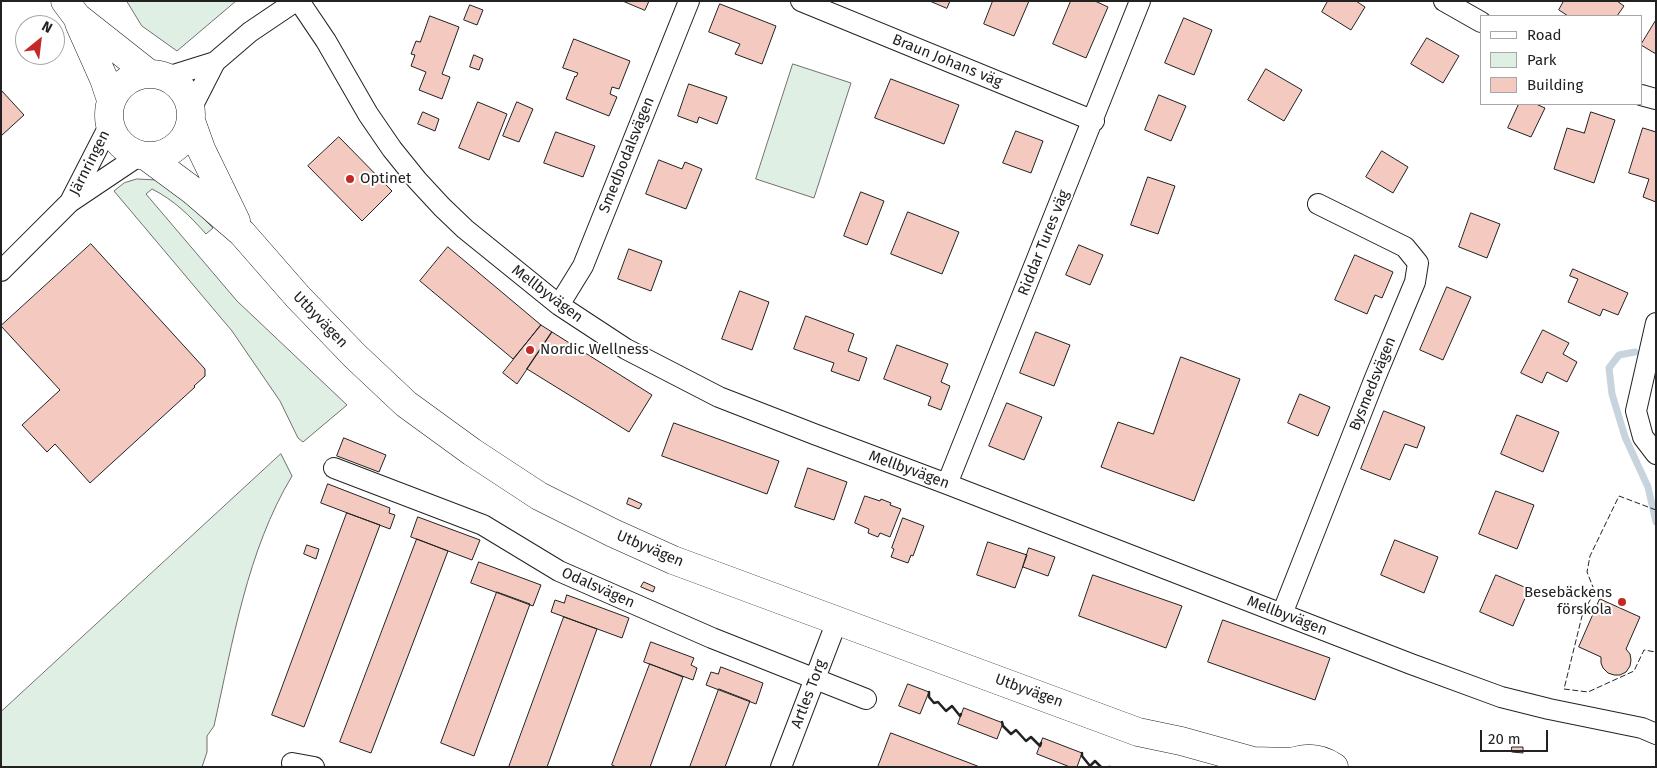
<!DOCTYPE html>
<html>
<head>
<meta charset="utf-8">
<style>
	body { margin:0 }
	#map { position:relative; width:1657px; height:768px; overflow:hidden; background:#fff; font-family:"Fira Sans",sans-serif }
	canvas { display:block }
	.frame { position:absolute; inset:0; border:2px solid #222; pointer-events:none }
	.legend { position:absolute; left:1480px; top:15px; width:162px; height:90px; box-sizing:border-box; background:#fff; border:1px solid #a7a7a7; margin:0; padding:6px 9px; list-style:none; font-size:15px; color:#222 }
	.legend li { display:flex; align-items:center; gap:10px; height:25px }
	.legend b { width:25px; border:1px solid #a7a7a7 }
	.north { position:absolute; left:15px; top:15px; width:50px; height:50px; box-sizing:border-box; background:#fff; border:1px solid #a7a7a7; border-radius:50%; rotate:29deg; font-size:14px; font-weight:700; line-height:20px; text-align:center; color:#222 }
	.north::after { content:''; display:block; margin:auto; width:18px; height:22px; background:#c62828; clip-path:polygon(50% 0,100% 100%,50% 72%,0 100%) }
	.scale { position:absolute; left:1480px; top:730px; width:68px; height:22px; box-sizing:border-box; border:2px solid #222; border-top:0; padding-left:6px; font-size:15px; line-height:18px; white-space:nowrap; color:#222; -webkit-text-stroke:4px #fff; paint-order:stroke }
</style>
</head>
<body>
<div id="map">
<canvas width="1657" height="768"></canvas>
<div class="frame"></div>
<ul class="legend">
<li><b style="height:6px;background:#fff"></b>Road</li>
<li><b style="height:14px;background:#e0efe3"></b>Park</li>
<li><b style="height:14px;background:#f3c9c0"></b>Building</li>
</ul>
<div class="north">N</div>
<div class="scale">20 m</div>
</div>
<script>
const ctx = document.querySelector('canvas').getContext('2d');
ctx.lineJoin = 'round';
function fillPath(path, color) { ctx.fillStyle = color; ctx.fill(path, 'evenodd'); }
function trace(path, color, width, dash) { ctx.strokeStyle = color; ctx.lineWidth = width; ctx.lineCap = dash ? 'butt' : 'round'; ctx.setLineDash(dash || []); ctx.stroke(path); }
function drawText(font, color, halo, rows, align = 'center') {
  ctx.font = font + ' "Fira Sans",sans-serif'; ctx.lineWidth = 4; ctx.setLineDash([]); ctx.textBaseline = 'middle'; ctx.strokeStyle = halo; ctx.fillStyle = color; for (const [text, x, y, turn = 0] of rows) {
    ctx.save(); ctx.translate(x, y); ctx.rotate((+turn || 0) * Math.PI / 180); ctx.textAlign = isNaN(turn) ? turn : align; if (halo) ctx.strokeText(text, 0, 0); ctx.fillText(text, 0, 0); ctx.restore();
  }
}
const green = new Path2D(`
	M127,1h109l-59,50 -35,-25z
	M793,64l58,19 -37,115 -58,-19z
	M137,179l20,1 17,9 39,39 -7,6c-16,-18 -32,-34 -54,-45l-6,5 91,107 110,104 -44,37 -5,-4 -18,-37 -48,-70 -118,-140 10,-8z
	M281,454l11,22c-45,75 -59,165 -78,250l-7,10v16l-5,15h-201v-55z`);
const stream = new Path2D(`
	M1635,352l-16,3 -10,13 3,26 13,43 23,50 8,35`);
const building = new Path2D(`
	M623,1h26l-4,9z
	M930,1h20l-3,7z
	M993,1h36l-15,35 -30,-12z
	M1071,1h24l13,6 -22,51 -33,-14z
	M1328,1h28l9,6 -14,23 -29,-18z
	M1564,1h53l7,5 -7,10h-49l-9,-6z
	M720,4l56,22 -14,38 -27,-10 5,-10 -31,-12z
	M470,5l13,5 -6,15 -13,-5z
	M430,16l29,11 -17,47 8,3 -8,22 -23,-9 7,-18 -15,-6 4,-11 -4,-1 5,-13 4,1z
	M1184,18l28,12 -18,45 -29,-12z
	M1656,20v34l-15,-9z
	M1427,38l32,18 -16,27 -32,-19z
	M574,39l56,22 -11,28 -7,-2 -2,7 7,3 -8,19 -43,-17 9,-23 1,1 2,-4 -15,-5z
	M474,55l9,4 -4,11 -9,-3z
	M1266,69l36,21 -18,31 -36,-21z
	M891,79l68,26 -15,39 -69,-26z
	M689,84l38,13 -10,27 -18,-7 -2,6 -19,-7z
	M1,90l23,25 -23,21z
	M1159,95l27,11 -15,35 -26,-11z
	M478,102l29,12 -18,46 -30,-12z
	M517,102l16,7 -14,33 -16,-6z
	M1519,104h17l9,4 -14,29 -23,-9z
	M423,112l16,7 -4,12 -17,-7z
	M1591,112l24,8 -21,63 -40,-14 13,-41 17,5z
	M1643,128l13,4v70l-13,-5 6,-18 -20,-6z
	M1016,131l27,10 -12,32 -28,-10z
	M556,132l39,14 -12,31 -39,-14z
	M339,137l53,54 -30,30 -54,-55z
	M1382,151l26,16 -15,26 -27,-16z
	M659,160l23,9 3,-7 17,7 -16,40 -40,-15z
	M1148,177l27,9 -17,48 -27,-9z
	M861,192l23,9 -17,44 -23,-9z
	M908,212l51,20 -17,42 -51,-20z
	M1471,213l29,11 -13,34 -28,-11z
	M91,244l114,125v7l-11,10 1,1 -105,96 -35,-39 -8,8 -25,-27 38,-35 -59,-64z
	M1079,245l24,10 -13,30 -24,-10z
	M448,247l93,78 -28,34 -93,-78z
	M629,249l33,12 -11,30 -33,-12z
	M1355,255l38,17 -11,26 -7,-3 -8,19 -32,-14z
	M1573,269l55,24 -10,22 -15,-6 -3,7 -32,-14 10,-23 -8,-3z
	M1447,287l24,10 -28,63 -23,-10z
	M740,291l29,11 -17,48 -30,-11z
	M806,316l48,18 -6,17 19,7 -8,23 -28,-10 3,-8 -40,-14z
	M541,325l11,7 -35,52 -14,-11z
	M1543,330l26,13 -6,11 14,8 -10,20 -20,-10 -5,11 -21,-10z
	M552,332l100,63 -23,37 -102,-63z
	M1036,332l34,13 -16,41 -34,-13z
	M897,345l51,19 -7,18 9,4 -9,24 -13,-5 3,-8 -47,-18z
	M1181,357l59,22 -46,122 -93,-34 17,-45 35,12z
	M1300,394l30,13 -12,29 -30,-13z
	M1007,403l35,14 -18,43 -35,-14z
	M1384,411l41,16 -8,21 -12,-4 -15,36 -29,-11z
	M1517,415l42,17 -16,40 -42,-18z
	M674,423l105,38 -12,33 -105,-38z
	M344,438l42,17 -7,17 -42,-16z
	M808,468l39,14 -13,38 -39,-13z
	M328,484l62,24 -1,5 6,2 -5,14 -69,-26z
	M1496,491l38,14 -17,44 -38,-15z
	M865,496l15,5 1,-2 10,4 -1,2 11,4 -11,28 -10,-4 -2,4 -10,-4 1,-4 -14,-6z
	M629,498l13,6 -3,5 -12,-5z
	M347,513l33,12 -76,202 -32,-12z
	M418,517l62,23 -8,20 -61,-23z
	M903,518l21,8 -11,30 -2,-1 -3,8 -17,-6 3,-8 -2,-1z
	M417,539l31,12 -77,202 -31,-11z
	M1395,540l43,17 -14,36 -43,-18z
	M988,542l39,13 -12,33 -38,-13z
	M307,545l12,4 -3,10 -12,-5z
	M1029,548l26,9 -7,19 -25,-9z
	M479,562l62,23 -8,21 -62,-23z
	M1093,575l89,31 -16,42 -87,-32z
	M1496,575l33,14 -16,37 -33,-14z
	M644,582l11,5 -2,5 -12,-5z
	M497,592l33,12 -56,152 -33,-13z
	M567,595l62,23 -7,20 -71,-26 4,-12 9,3z
	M1600,599l40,18 -14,32 4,5 1,6 -1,6 -4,6 -6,3h-6l-6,-2 -5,-5 -2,-5v-6l-22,-10z
	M564,617l33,12 -50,138h-38z
	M1223,620l107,38 -15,42 -107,-38z
	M651,642l43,16 -3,7 6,3 -4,12 -49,-18z
	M650,664l33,13 -33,90h-34l-4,-2z
	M721,667l42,16 -7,21 -50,-19 5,-13 7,2z
	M908,684l21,8 -9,22 -21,-8z
	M719,689l31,12 -25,66h-35z
	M964,708l39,15 -6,16 -39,-15z
	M891,733l89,34h-102z
	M1043,738l39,15 -5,14h-7l-33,-13z
	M1512,747h11v6l-11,-1z`);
const minor = new Path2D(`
	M299,1l27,40 42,73 24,35 25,31 25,27 23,22 94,76 67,44 93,48 95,37 133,50 464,180 90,33 48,12 93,19 14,6
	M801,1l293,120
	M1444,1l37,21
	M167,77l48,-15
	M1641,95l15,4
	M191,109l24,-47 35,-30 46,-31
	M71,200l39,-76
	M1,271l69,-69 70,-47
	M559,305l24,-39 106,-265
	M1656,323l-20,88 7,26 13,17
	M334,468l149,57 76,46 153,67 154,61
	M947,484l193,-483
	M1282,614l93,-236 40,-96 3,-19 -13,-16 -87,-43
	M292,763l22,4
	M781,767l56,-146`);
const secondary = new Path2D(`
	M65,1l12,16 71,56
	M79,23l25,56 7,21
	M109 115a41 41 0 1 1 82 0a41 41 0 1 1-82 0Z
	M191,121l10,28 35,72
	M146,156l46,34 50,43 56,64 57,59 51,48 66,48 67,44 74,37 60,27 465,172 43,9 72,20 38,1
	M1283,767c17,-11 35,-11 51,0`);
const fence = new Path2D(`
	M1656,510l-37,-14 -29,60 -3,16 8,20 -12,20 -19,77 24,3 46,-21 10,-21 12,2`);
const wall = new Path2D(`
	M929,692v5l5,6 4,-1 8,9 6,-5 8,10 1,-2
	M1002,722l1,4 8,8 5,-4 10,11 5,-4 9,9 1,-3
	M1082,753v3l8,10 5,-5 6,6
	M1109,767h1`);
const markers = [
	[350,179,5,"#c62828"],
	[530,350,5,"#c62828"],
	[1622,602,5,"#c62828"]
];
const streetNames = [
	["Braun Johans väg",947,61,22],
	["Smedbodalsvägen",627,155,-68],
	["Järnringen",90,163,-63],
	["Riddar Tures väg",1044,243,-68],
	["Mellbyvägen",547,294,37],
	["Utbyvägen",320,320,46],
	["Bysmedsvägen",1373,384,-68],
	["Mellbyvägen",909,470,20],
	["Utbyvägen",650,549,23],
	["Odalsvägen",598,588,24],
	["Mellbyvägen",1287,616,21],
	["Utbyvägen",1029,691,20],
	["Artles Torg",809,694,-69]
];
const poiNames = [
	["Optinet",360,179],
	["Nordic Wellness",540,350],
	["Besebäckens",1612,593,"right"],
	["förskola",1612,610,"right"]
];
fillPath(green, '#e0efe3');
trace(green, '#6f6f6f', 1);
trace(stream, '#c7d3dd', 7);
fillPath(building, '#f3c9c0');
trace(building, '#222', 1);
trace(minor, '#222', 22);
trace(secondary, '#222', 29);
trace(minor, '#fff', 20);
trace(secondary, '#fff', 28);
trace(fence, '#222', 1, [6, 2.5]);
trace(wall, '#222', 2.5);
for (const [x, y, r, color] of markers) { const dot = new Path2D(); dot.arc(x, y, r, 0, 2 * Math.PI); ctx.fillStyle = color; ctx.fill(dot); trace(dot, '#fff', 2); }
drawText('15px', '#222', '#fff', streetNames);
drawText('15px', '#222', '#fff', poiNames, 'left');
</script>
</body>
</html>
